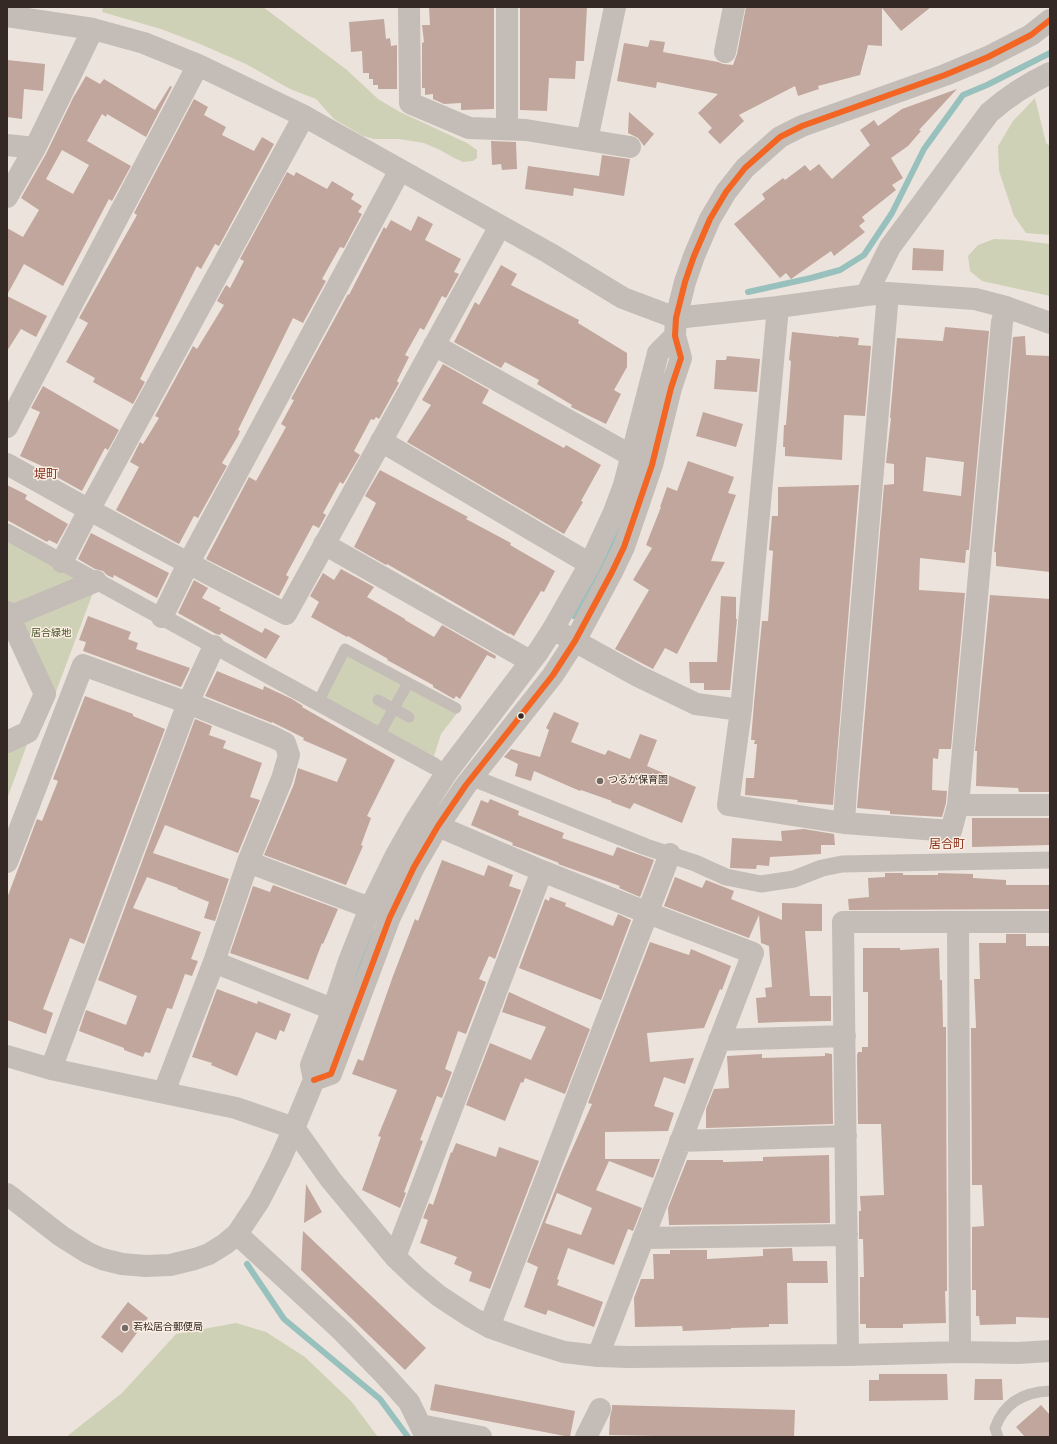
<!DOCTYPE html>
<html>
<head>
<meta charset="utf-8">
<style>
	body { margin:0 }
	#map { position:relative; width:1057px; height:1444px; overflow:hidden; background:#ece4dc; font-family:"Titillium Web",sans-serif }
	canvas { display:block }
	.frame { position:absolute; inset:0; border:8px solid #342925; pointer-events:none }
</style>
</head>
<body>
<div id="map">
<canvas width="1057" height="1444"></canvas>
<div class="frame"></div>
</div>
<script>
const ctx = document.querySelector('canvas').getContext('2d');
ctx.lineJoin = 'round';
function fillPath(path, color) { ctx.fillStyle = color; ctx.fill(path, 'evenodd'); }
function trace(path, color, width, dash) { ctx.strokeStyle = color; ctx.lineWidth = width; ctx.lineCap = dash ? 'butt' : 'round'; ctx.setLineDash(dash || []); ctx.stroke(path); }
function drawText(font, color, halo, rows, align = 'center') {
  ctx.font = font + ' "Titillium Web","Noto Sans JP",sans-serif'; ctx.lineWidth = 3; ctx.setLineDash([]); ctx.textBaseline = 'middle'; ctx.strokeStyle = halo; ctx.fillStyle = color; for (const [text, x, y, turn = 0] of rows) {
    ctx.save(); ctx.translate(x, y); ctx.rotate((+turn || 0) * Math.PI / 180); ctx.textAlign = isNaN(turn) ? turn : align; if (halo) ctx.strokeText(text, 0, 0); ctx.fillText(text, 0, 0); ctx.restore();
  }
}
const green = new Path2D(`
	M103,7h160l84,63 31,29 22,13 67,31 10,7v8l-4,3 -10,1 -9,-4 -14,-8 -16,-7 -25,-4h-25l-11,-3 -29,-17 -18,-20 -26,-10 -44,-25 -46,-20 -39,-15 -59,-17z
	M1035,98l11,45 4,3v89l-24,-2 -12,-17 -15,-45 -1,-25 15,-25z
	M994,239l25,1 31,4v52l-68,-15 -12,-10 -2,-15 10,-11z
	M7,538l78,42 -73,33 -5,-9z
	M94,590l-40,107 -37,-77z
	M346,652l112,60 -17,22 -7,22 -111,-57z
	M29,739l-22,60v-50z
	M236,1323l30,9 39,25 46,44 27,36h-312l56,-44 54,-59z`);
const stream = new Path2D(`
	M748,292l63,-14 29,-8 24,-15 28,-42 32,-64 39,-54 24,-10 63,-32
	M574,616l30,-55 17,-36
	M353,983l20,-51
	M247,1264l37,55 96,80 28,38`);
const building = new Path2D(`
	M429,7h65v102l-33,1v-7l-17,1 -11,-5v-5l-8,1v-7h-3v-45l2,-1 -2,-17h8z
	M520,7h67l-3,54h-8l-1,18 -26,-1 -2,33 -27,-1z
	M746,7h185l-30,24 -19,-23v38l-14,-1 -8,30 -42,11 1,3 -21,7 -3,-10 -56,29 5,6 -24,23 -12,-12 4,-4 -14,-15 20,-19 -61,-12 -1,6 -39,-7 7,-38 24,4 2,-7 15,2 -2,10 55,10 5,2 10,1 4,-11z
	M384,19l2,20 4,-1 1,8 6,-1v44h-19v-4h-5v-6h-4v-6h-6l-1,-22 -11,1 -2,-30z
	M7,60l38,4 -2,27 -19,-2 -2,30 -15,-2z
	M86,76l14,8 4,-5 51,31 15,-24 2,1 -26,50 -39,-23 -1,3 -4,-3 -15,27 44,25 -19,35 -3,-2 -46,87 -39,-22 -17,31v-67l16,9 16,-27 -18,-12 25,-44 27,-56zM62,150l27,15 -16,29 -27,-15z
	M957,89l-38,41 2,1 -13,15 -17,12 12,20 -11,7 4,5 -34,27 3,4 -6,5 6,6 -31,24 -3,-5 -40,28 -5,-6 -6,5 -46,-54 31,-25 -3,-5 21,-16 2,2 20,-15 5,6 9,-7 13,15 38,-34 -10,-15 14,-10 4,6 24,-17z
	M194,99l14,8 -4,8 22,12 -4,8 32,16 8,-14 12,7 -55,102 -4,-2 -14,25 -4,-3 -57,113 5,3 -12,22 -40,-22 2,-4 -29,-16 22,-39 -9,-5 58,-103 -3,-2z
	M629,112l25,22 -10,12 -6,-8 -10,-5z
	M491,141l25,1 1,27 -15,1 -1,-6 -9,1z
	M602,155l28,4 -6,37 -50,-8 -1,8 -48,-7 3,-23 71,10z
	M287,172l7,4 2,-4 31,17 5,-8 22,13 -3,5 11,7 -4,6 4,2 -18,34 -4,-1 -18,32 4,2 -23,42 -10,-5 -55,112 2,1 -2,5 -16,27 5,3 -29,52 -4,-2 -15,28 -63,-34 23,-43 -9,-5 10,-20 3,2 16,-26 -4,-2 38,-70 4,3 27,-44 -7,-4 9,-16 4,3 14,-27 -4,-2z
	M418,216l15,8 -8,16 36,19 -7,13 5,2 -13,24 -4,-2 -18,34 -4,-2 -15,27 4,2 -12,24 2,2 -20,36 -3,-2 -2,3 -3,-1 -17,32 6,4 -17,29 -3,-2 -17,31 3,2 -7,13 -6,-3 -27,50 3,2 -10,19 -73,-37 43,-82 7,4 30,-54 -5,-3 13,-24 -3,-1 57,-105 1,1 35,-68 2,2 5,-9 20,11z
	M913,248l31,2 -1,21 -31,-1z
	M501,265l16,9 -6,11 68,35 -1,3 49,30v14l-13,23 7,4 -15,30 -35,-17 1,-2 -35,-21 2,-4 -34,-18 -4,6 -47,-26 21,-40 4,3z
	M7,296l40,20 -11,21 -15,-8 -14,22z
	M945,327l44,4 -20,219h-3l-1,13 -45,-5 -1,32 46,3 -14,156h-12l-1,10 -5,-1 -1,32 15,1 -1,12 -4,14 -52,-3v-3l-33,-3 27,-323 10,-1v-20l-8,-1 5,-45h-1l7,-80 46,3zM926,457l38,5 -3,34 -38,-5z
	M792,332l47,5v-1l20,2 -1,7 13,1 -6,70 -21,-1 -2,45 -57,-4v-9h-2l1,-22h2l5,-64 -2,-1z
	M1025,336l1,19 24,1v216l-54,-6v-14h-2l19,-215z
	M727,356l33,3 -3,33 -43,-3 2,-29h10z
	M443,364l46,26 -7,13 82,45 2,-3 35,20 -20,36 2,1 -19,32 -157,-92 24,-37 -9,-5z
	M43,386l76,44 -11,20 -3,-2 -23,43 -29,-16 2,-3 -35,-16 20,-44 -9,-4z
	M703,412l40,12 -7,23 -40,-11z
	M688,461l46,16 -6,16 8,2 -25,66 14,1 -48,92 -12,-6 -12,21 -38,-20 34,-59 -16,-10 19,-32 -6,-3 15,-38h-1l7,-20 10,4z
	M380,470l88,47 -2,2 45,24 -1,2 45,26 -11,21 -3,-1 -27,45 -5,-3v1l-122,-70 -1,1 -32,-18 22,-44 -11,-7z
	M7,485l20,10 -2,4 43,25 -11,20 -8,-4 -2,2 -40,-22z
	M859,485l-26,320 -36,-3 1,-2 -53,-5 1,-17h8l3,-34h-3l1,-4h-4l3,-37 8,-82h6l5,-70 -4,-1 3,-34h6v-29z
	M91,533l78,40 -12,25 -43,-23 -1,3 -6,-3 -4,-4 -8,-2 -17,-10z
	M341,569l33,18 -7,10 38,22v1l29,17 8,-12 54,31 -1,3 -8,-4 -27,44 -4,-3 -2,3 -21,-12v-2l-46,-25 1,-1 -40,-23 -1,1 -36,-20 8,-15 -9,-6 13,-23 11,7z
	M194,580l14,8 -6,10 19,10 -2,2 43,23 3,-5 15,8 -14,23 -45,-26 -1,2 -4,-1 -38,-21z
	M990,595l60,4v193h-31l-1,-4 -42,-2 1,-35h-2z
	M721,596l15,1v22h1l-7,71h-26v-7h-14l-1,-21h28z
	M88,616l43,16 -3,7 10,4 -2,6 54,19 -9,19 -98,-36 3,-9 -7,-2z
	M217,671l46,19 1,-4 28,13 11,7 -1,1 93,53 -28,56 4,2 -10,27 2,1 -17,39 -82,-30 30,-71 4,-16 39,14 10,-23 -44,-19 1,-2 -32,-16v1l-67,-27z
	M85,696l48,18v2l32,13 -81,215 -14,-6 -27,71 10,4 -7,21 -39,-14v-122l30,-79 5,2 16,-40 -5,-2z
	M554,712l25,11 -8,19 34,13 3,-5 22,9 10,-25 17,6 -10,26 49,21 -14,36 -48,-20 -4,6 -19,-7 1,-1 -31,-11 -1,1 -46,-20 -3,10 -16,-5 3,-12 -14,-7 7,-8 29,8 9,-27 -3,-2z
	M195,719l17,7 -3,9 17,6 -3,7 39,15 -12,34 10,3 -22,53 -73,-28 -12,28 76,26 -14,42 -11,-3 5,-16 -32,-13 1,-1 -31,-11 -14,31 68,24 -10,27 7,2 -6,15 -7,-2 -13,35 -5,-1 -17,45 -5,-1 -2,5 -19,-7v-2l-45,-17 7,-21 40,15 11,-29 -39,-16z
	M490,799l29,12 -1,4 46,18 -2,5 51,18 4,-9 37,13 -14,37 -21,-9 1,-2 -62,-22 1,-1 -36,-14 -11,-4 1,-2 -42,-18 10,-25 7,3z
	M972,818h78v27l-78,2z
	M804,829l30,5 1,11h-14v9l-51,3 -1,9 -12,-1 -1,4 -26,-1 2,-30 50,3 -1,-10z
	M442,860l42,16 4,-11 25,10 -4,11 12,4 -26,69 -6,-3 -10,23 7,3 -20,52 -8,-3 -13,38 7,3 -10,26 -5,-2 -17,44 3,1 -19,51 2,1 -6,15 -38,-18 19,-53 -3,-1 19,-46 -45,-16 6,-15 5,2 30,-85 22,-57 3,2z
	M885,873h18v2h35v-2l35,1v4l33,2v5h44v24l-201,1 -1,-11 21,-2 -1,-19 17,-1z
	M675,877l27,11 4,-8 28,11 -3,8 51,21v-17l40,1v27h-17l5,65h21v25l-51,1 -22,1 -2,-25 10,-1 -1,-9 7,-1 -3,-41 -8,-3 -2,-28 -10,23 -85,-32z
	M273,885l65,24 -15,35 -1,-1 -14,37 -78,-27 23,-67 17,6z
	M550,897l16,6 -1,3 48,20 5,-12 13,6 -30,80 -82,-32 26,-69 4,2z
	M1006,934h20v12h24v372l-34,-1v7l-36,1 -1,-9h-3v-26h-4v-63l12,-1 -2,-41h-10l-1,-157h5l-2,-49h6l-1,-36h27z
	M650,942l39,13 2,-6 40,17 -9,24 -2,-1 -16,39 -57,5 3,29 44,-4 -9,26 -21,-7 -10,29 20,7 -6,18 -63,1v27h55l-7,19 -44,-17 -13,29 46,18 -9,23 -5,-2 -14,36 -46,-17 -11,31 2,1 -2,5 46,17 -9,25 -46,-17 -2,5 -22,-8 14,-40 -11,-5 36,-92 29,-66 -4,-1zM557,1193l35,15 -11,27 -36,-12z
	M863,948h37v2l39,-2 1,32h2l1,47h3l1,264h-2l1,32 -43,1v4h-37v-4h-6v-47h4l-1,-38h-4v-28h2l-1,-15 24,-1 -3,-71h-23l-1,-69 1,-3h4v-5h6v-55h-5z
	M217,989l40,15 1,-3 33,13 -7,18 -4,-2 -4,10 -20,-8 -19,44 -26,-11 1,-2 -20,-6z
	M509,992l81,37 -25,65 -40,-16 -2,5 -2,-1 -16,39 -39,-16 24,-62 41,17 15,-33 -44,-15z
	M825,1053l7,1 1,70 -127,4v-19l8,-20 15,-1 -2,-32 35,-2v4l63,-2z
	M456,1143l40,14 3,-10 40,14 -49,128 -21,-8 3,-9 -18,-8 3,-7 -37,-14 8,-23 -5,-2 6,-15 4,2 18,-53 1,1z
	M829,1155l1,68 -161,2 -1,-17 19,-48h36v2l40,-1v-4z
	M306,1184l16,28 -18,11z
	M303,1231l123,117 -21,22 -104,-100z
	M792,1248l1,13h34l1,22h-41l1,41h-19v3l-38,1v1l-48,2 -1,-5 -47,1 -1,-29 7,-19h13l-1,-25h17v-4h37v9l56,-3v-7z
	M128,1302l20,16 -26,35 -21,-16z
	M879,1374h68l1,26 -79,1v-21h10z
	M975,1379h27l1,21h-29z
	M435,1384l140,27 -5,26 -140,-27z
	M612,1405l183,5 -1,27h-93l-92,-2 1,-18 2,-8z
	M1041,1405l9,10v22h-25l-9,-10z`);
const service = new Path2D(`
	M378,700l31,17
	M318,702l27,-53 111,59
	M379,735l29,-52
	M998,1437l-3,-9c9,-25 28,-36 55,-37`);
const pedestrian = new Path2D(`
	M7,532l427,234
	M481,781l165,66 49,16 31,14 35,7 33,-5 28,-11 20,-4 208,-4`);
const minor = new Path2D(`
	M409,7l1,96 59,25 57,2 104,17
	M7,16l86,13 51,14 54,22 106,51 245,137 74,45 53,20 102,-11 88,-12 22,-2 87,6 31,8 44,16
	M725,52l9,-45
	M507,129v-122
	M587,140l28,-133
	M7,145l28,3
	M7,197l28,-49 58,-119
	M866,295l24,-48 99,-134c19,-17 38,-29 61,-40
	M778,307l-37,403 -13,95 116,18 107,8 7,-26 44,-483 4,-15
	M434,345l198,111
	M7,427l191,-362
	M381,441l209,123
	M7,464c92,52 185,102 279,150l214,-388
	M324,544l206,117
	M62,562l27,-52 215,-394
	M7,612l38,82 -17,38 -21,10
	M162,617l26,-53 212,-394
	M7,618l89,-37
	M553,629l85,47 58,28 45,6
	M958,805h92
	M844,823l2,-33 42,-497
	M438,826l104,45 106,42 105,40 -155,403
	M7,862l76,-197 105,38 85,34 12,6 4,12 -7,24 -34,83 -34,100 -50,130
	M248,862l122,46
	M958,922l2,430
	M214,962l108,43 12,2
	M719,1040l126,-4
	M7,1056l44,13 185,39 58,20 37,52 64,77 21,20 23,19 32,21 18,10 40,14 35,11 34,4 31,1 219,-2 112,-3 58,1 32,-2
	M51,1069l137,-366 26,-57
	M680,1141l166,-5
	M237,1234l105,97 40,41 27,30 17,35
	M643,1238l204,-3
	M395,1257l147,-386
	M489,1327l181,-473
	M848,1355l-5,-433h207
	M420,1425l61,12
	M586,1437l14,-28`);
const tertiary = new Path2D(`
	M314,1080l17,-6 59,-157 24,-50 24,-41 28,-41 87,-110 22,-34 37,-69 12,-25 28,-82 19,-77 10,-30 -6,-22 1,-18 9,-36 9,-26 16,-37 16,-27 19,-24 35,-31 22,-11 143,-51 43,-18 43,-22 19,-15
	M7,1194l54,42 27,17 14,6 20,5 24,2 24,-1 25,-6 14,-5 16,-10 12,-10 22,-33 20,-39 15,-34 20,-48 -3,-15 23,-58 15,-46 21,-53 25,-51 21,-37 31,-48 91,-120 15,-23 37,-65 24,-52 10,-27 34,-132 17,-17`);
const bus1 = new Path2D(`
	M314,1080l17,-6 59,-157 24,-50 24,-41 28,-41 87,-110 22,-34 37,-69 12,-25 28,-82 19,-77 10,-30 -6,-22 1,-18 9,-36 9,-26 16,-37 16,-27 19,-24 35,-31 22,-11 143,-51 43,-18 43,-22 19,-15`);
const markers = [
	[521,716,3.5,"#342925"],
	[600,781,4,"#746a65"],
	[125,1328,4,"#746a65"]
];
const parkNames = [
	["居合緑地",51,634]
];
const poiNames = [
	["つるが保育園",608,781],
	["若松居合郵便局",133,1328]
];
const quarterNames = [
	["堤町",46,475],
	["居合町",947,845]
];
fillPath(green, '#ced1b6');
trace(stream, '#98c0bd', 6);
fillPath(building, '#c1a69d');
trace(service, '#c4bcb6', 11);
trace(pedestrian, '#c4bcb6', 17);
trace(minor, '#c4bcb6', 22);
trace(tertiary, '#c4bcb6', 22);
trace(bus1, '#f26522', 6);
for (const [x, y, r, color] of markers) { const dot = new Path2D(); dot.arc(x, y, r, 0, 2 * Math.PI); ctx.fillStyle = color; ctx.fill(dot); trace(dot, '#faeee2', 1.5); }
drawText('10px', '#465427', '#faeee2', parkNames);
drawText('10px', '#342925', '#faeee2', poiNames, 'left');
drawText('12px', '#872f1a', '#faeee2', quarterNames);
</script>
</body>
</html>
